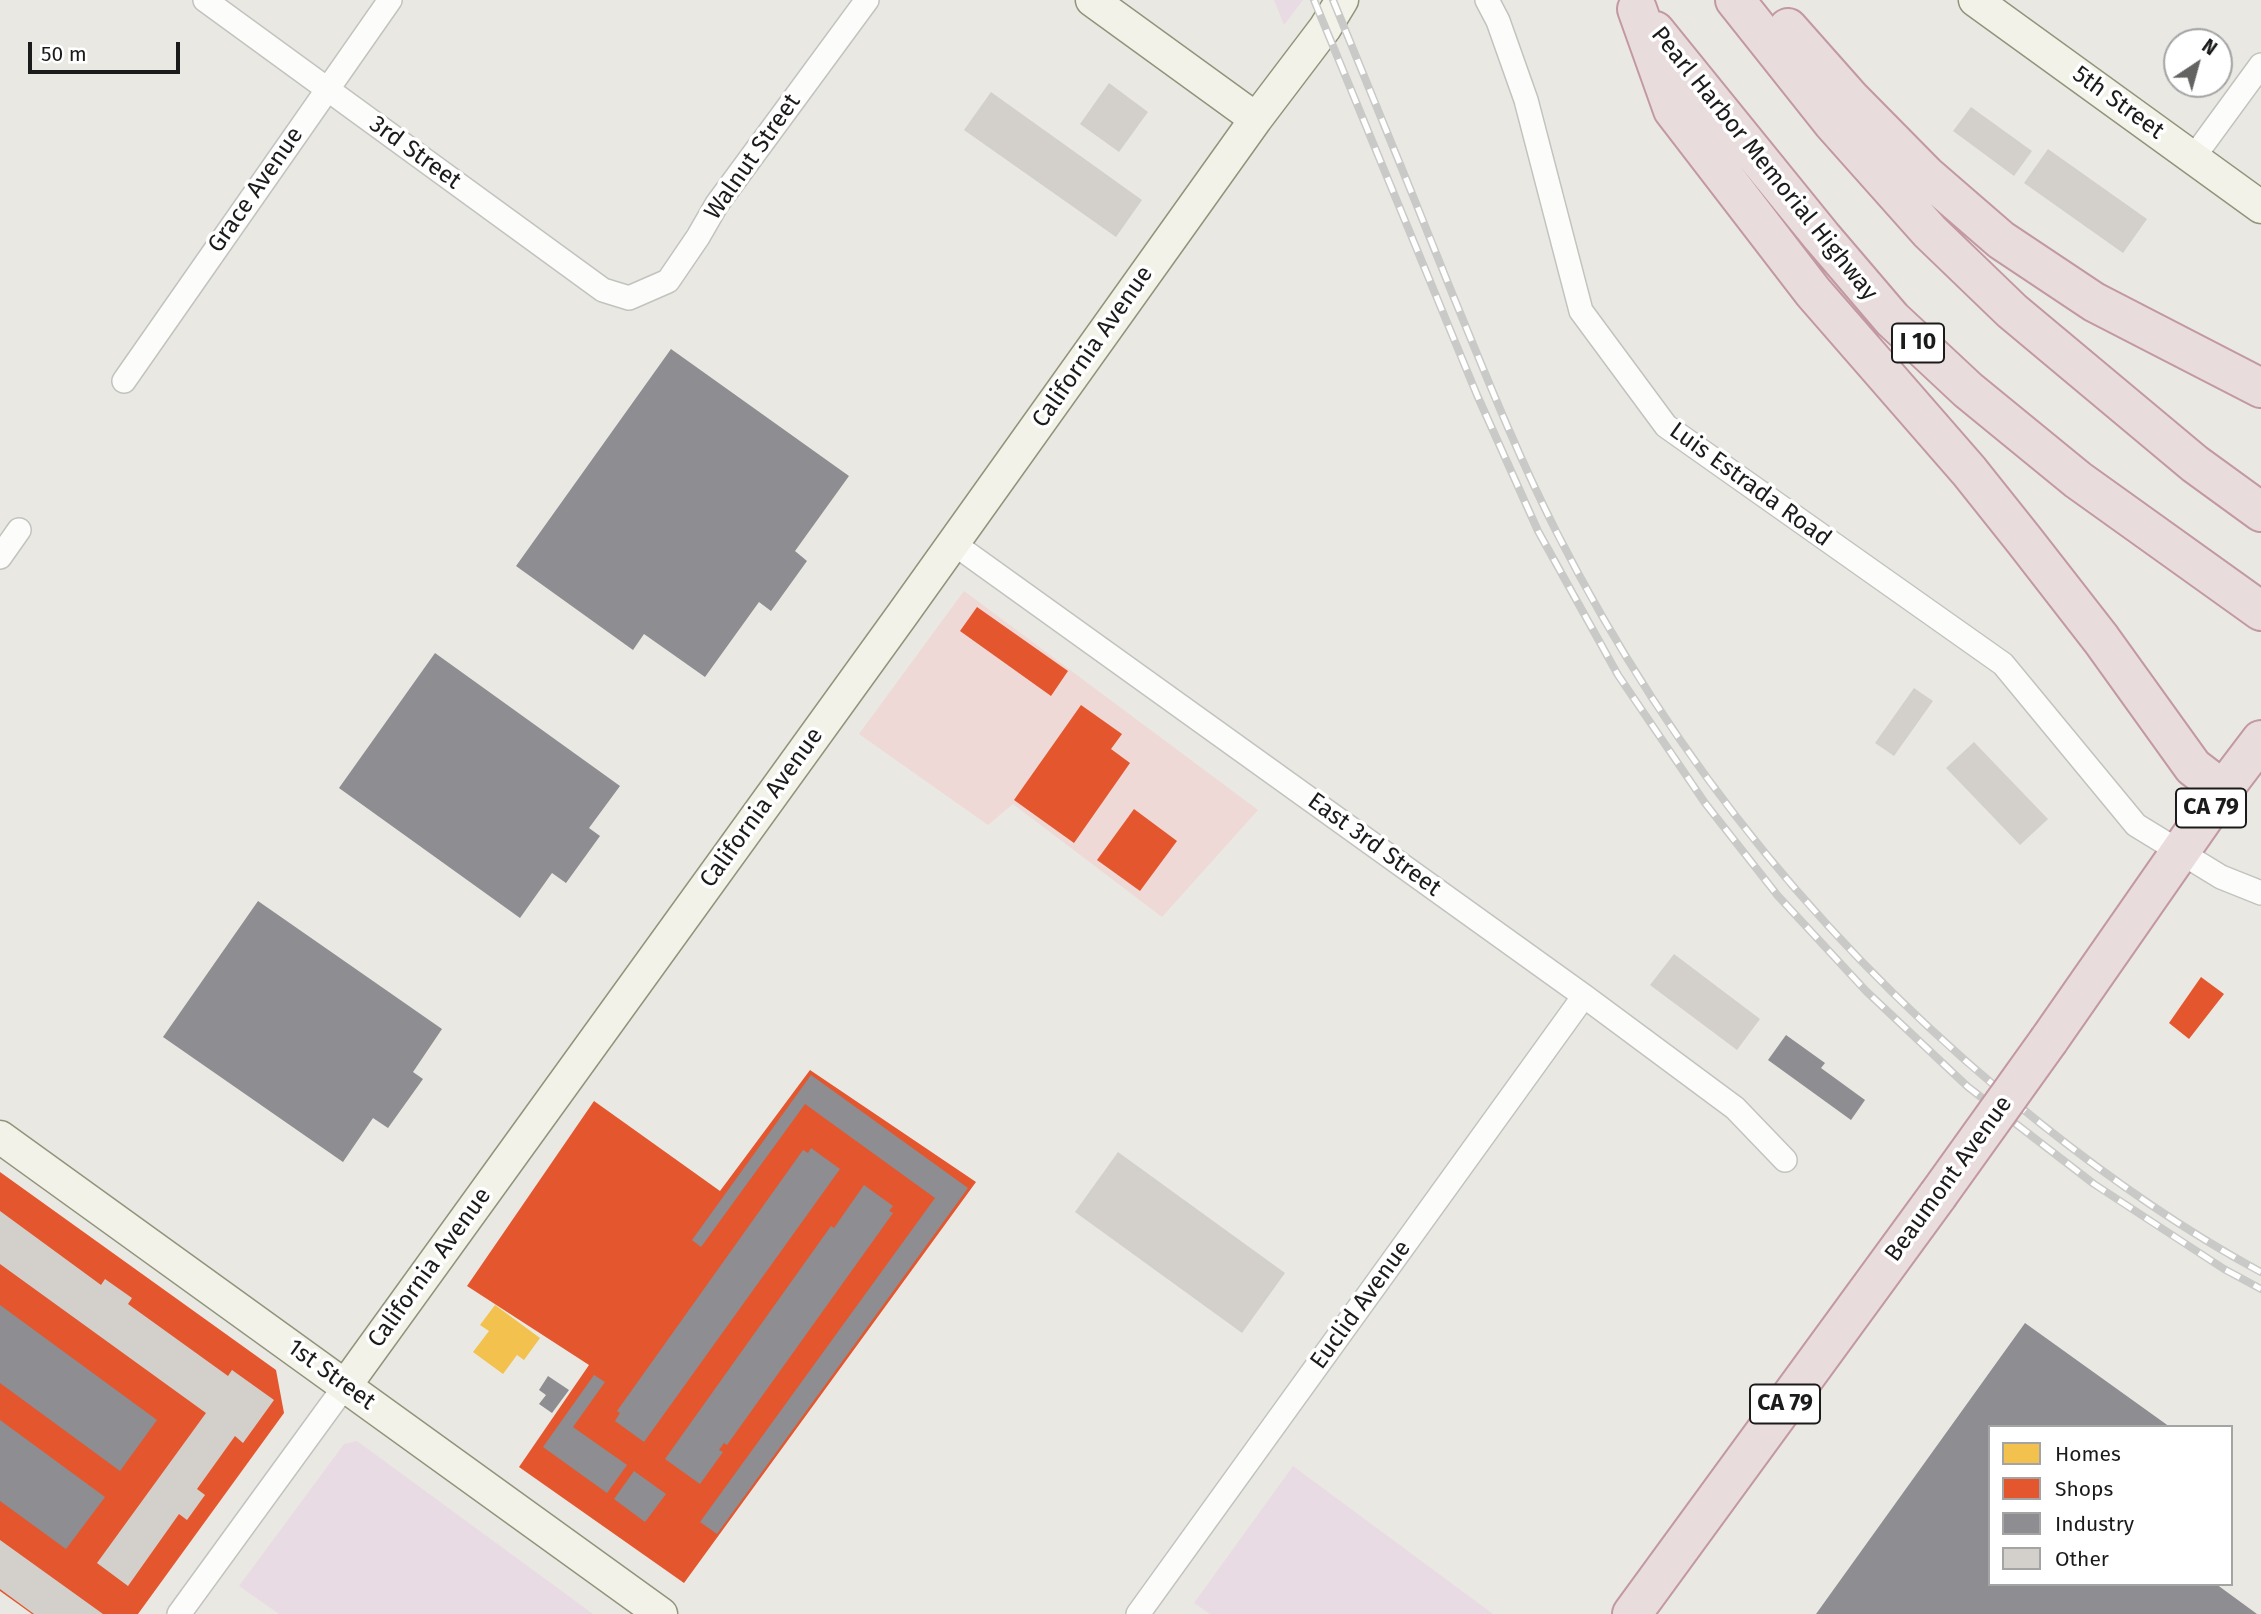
<!DOCTYPE html>
<html>
<head>
<meta charset="utf-8">
<style>
	body { margin:0 }
	#map { position:relative; width:2261px; height:1614px; overflow:hidden; background:#eae8e2; font-family:"Fira Sans",sans-serif }
	canvas { display:block }
	.legend { position:absolute; left:1988px; top:1425px; width:245px; height:161px; box-sizing:border-box; background:#fff; border:2px solid #a4a4a4; margin:0; padding:9px 12px; list-style:none; font-size:21px; color:#1b1b1b }
	.legend li { display:flex; align-items:center; gap:14px; height:35px }
	.legend b { width:35px; border:2px solid #a4a4a4 }
	.north { position:absolute; left:2163px; top:28px; width:70px; height:70px; box-sizing:border-box; background:#fff; border:2px solid #a4a4a4; border-radius:50%; rotate:36deg; font-size:19px; font-weight:700; line-height:28px; text-align:center; color:#1b1b1b }
	.north::after { content:''; display:block; margin:auto; width:24px; height:32px; background:#636361; clip-path:polygon(50% 0,100% 100%,50% 72%,0 100%) }
	.scale { position:absolute; left:28px; top:42px; width:152px; height:32px; box-sizing:border-box; border:4px solid #1b1b1b; border-top:0; padding-left:9px; font-size:21px; line-height:24px; white-space:nowrap; color:#1b1b1b; -webkit-text-stroke:5px #fff; paint-order:stroke }
</style>
</head>
<body>
<div id="map">
<canvas width="2261" height="1614"></canvas>
<ul class="legend">
<li><b style="height:19px;background:#f2c14e"></b>Homes</li>
<li><b style="height:19px;background:#e4572e"></b>Shops</li>
<li><b style="height:19px;background:#8d8d92"></b>Industry</li>
<li><b style="height:19px;background:#d3d0cb"></b>Other</li>
</ul>
<div class="north">N</div>
<div class="scale">50 m</div>
</div>
<script>
const ctx = document.querySelector('canvas').getContext('2d');
ctx.lineJoin = 'round';
function fillPath(path, color) { ctx.fillStyle = color; ctx.fill(path, 'evenodd'); }
function trace(path, color, width, dash) { ctx.strokeStyle = color; ctx.lineWidth = width; ctx.lineCap = dash ? 'butt' : 'round'; ctx.setLineDash(dash || []); ctx.stroke(path); }
function drawText(font, color, halo, rows, align = 'center') {
  ctx.font = font + ' "Fira Sans",sans-serif'; ctx.lineWidth = 7; ctx.setLineDash([]); ctx.textBaseline = 'middle'; ctx.strokeStyle = halo; ctx.fillStyle = color; for (const [text, x, y, turn = 0] of rows) {
    ctx.save(); ctx.translate(x, y); ctx.rotate((+turn || 0) * Math.PI / 180); ctx.textAlign = isNaN(turn) ? turn : align; if (halo) ctx.strokeText(text, 0, 0); ctx.fillText(text, 0, 0); ctx.restore();
  }
}
const commercial = new Path2D(`
	M964,591l294,219 -96,107 -149,-113 -25,21 -129,-91z`);
const industrial = new Path2D(`
	M1274,0h29l-19,25z
	M357,1441l236,173h-314l-40,-28 105,-142z
	M1293,1466l200,148h-283l-16,-11z`);
const homes = new Path2D(`
	M495,1305l45,33 -16,22 -7,-5 -14,19 -30,-22 16,-21 -9,-6z`);
const shops = new Path2D(`
	M977,607l91,64 -17,25 -91,-65z
	M1081,705l41,29 -11,15 19,14 -56,80 -60,-43z
	M1134,809l43,32 -37,50 -43,-31z
	M2201,977l23,17 -35,45 -20,-16z
	M810,1070l166,112 -292,401 -165,-116 70,-102 -122,-79 127,-185 126,90z
	M0,1172l276,198 8,43 -146,201h-106l-32,-23z`);
const industry = new Path2D(`
	M671,349l178,127 -54,75 12,10 -36,50 -12,-9 -54,75 -61,-43 -11,16 -117,-84z
	M435,653l185,133 -31,42 11,8 -34,47 -14,-10 -32,45 -181,-130z
	M258,901l184,128 -29,43 10,7 -35,49 -15,-10 -30,44 -180,-125z
	M1786,1035l39,28 -4,5 44,32 -14,20 -83,-60z
	M811,1075l157,113 -251,346 -17,-12 235,-324 -130,-94 -104,143 -9,-7z
	M811,1148l29,21 -196,273 -29,-21 5,-8 -3,-2 186,-261 5,3z
	M864,1185l29,21 -4,5 4,2 -166,232 -3,-2 -5,7 4,2 -23,32 -35,-25 166,-233 3,2z
	M0,1305l157,115 -37,51 -120,-88z
	M2025,1323l145,104h-180v157h226l41,30h-441z
	M594,1375l11,7 -32,45 54,38 -20,28 -64,-46z
	M548,1376l21,14 -17,23 -13,-9 7,-9 -7,-5z
	M0,1420l105,77 -39,52 -66,-48z
	M634,1471l32,23 -21,28 -31,-23z`);
const building = new Path2D(`
	M1109,83l39,29 -29,40 -39,-28z
	M991,92l151,108 -26,37 -152,-107z
	M1971,107l61,44 -18,25 -61,-45z
	M2048,149l99,70 -24,34 -99,-70z
	M1914,688l19,13 -39,55 -19,-13z
	M1974,742l74,77 -28,26 -74,-77z
	M1674,954l86,65 -23,31 -87,-65z
	M1118,1152l167,121 -43,60 -167,-121z
	M0,1211l101,74 4,-6 27,19 -4,6 100,72 4,-6 42,30 -31,43 -8,-7 -38,53 8,6 -18,25 -8,-6 -51,72 -31,-23 109,-150 -206,-149z
	M0,1540l103,74h-69l-34,-25z`);
const street = new Path2D(`
	M205,0l398,290 26,8 39,-17 30,-44 19,-33 150,-204
	M1487,0l11,21 28,79 55,211 85,115 337,238 133,161 85,52 40,16
	M2193,158l68,-93
	M124,381l266,-381
	M953,543l631,453 151,112 50,52
	M0,557l19,-27
	M179,1614l166,-228
	M1138,1614l446,-618`);
const secondary = new Path2D(`
	M1092,0l164,119
	M1975,0l286,207
	M0,1137l661,477
	M345,1386l557,-771 354,-496 69,-91 17,-28`);
const highway = new Path2D(`
	M1735,0l97,122 98,110 82,79 183,153 66,48
	M1637,9l36,101 140,182 156,179 55,69 77,99 92,128 30,23
	M1788,28l62,70 76,77 75,65 93,62 167,86
	M1655,31l167,206 70,82 76,71 110,90 183,131
	M2049,1040l174,-250 38,-50
	M1632,1614l306,-419`);
const rail = new Path2D(`
	M1314,0l163,395 61,136 80,144 87,128 73,93 88,95 102,96 126,97 130,85 37,20
	M1333,0c40,98 80,195 119,293 33,80 65,161 104,238 119,234 278,428 484,592 69,55 143,107 221,149`);
const highwayBridge = new Path2D(`
	M1938,1195l111,-155`);
const shields = [
	[1918,343,52],
	[2211,808,70],
	[1785,1404,70]
];
const shieldNames = [
	["I 10",1918,343],
	["CA 79",2211,808],
	["CA 79",1785,1404]
];
const streetNames = [
	["5th Street",2118,103,36],
	["3rd Street",415,153,36],
	["Walnut Street",753,157,-55],
	["Pearl Harbor Memorial Highway",1764,164,51],
	["Grace Avenue",256,190,-55],
	["California Avenue",1093,347,-55],
	["Luis Estrada Road",1750,485,36],
	["California Avenue",762,808,-54],
	["East 3rd Street",1374,845,36],
	["Beaumont Avenue",1949,1179,-54],
	["California Avenue",430,1268,-54],
	["Euclid Avenue",1361,1305,-54],
	["1st Street",331,1375,36]
];
fillPath(commercial, '#eed9d6');
fillPath(industrial, '#e9dbe3');
fillPath(homes, '#f2c14e');
fillPath(shops, '#e4572e');
fillPath(industry, '#8d8d92');
fillPath(building, '#d3d0cb');
trace(street, '#c2c2bf', 26);
trace(secondary, '#92937b', 35);
trace(highway, '#c298a3', 42);
trace(street, '#fcfcfb', 23);
trace(secondary, '#f2f2e8', 32);
trace(highway, '#e9dcdd', 38);
trace(rail, '#c9c9c8', 8);
trace(rail, '#fff', 5, [16]);
trace(highwayBridge, '#c298a3', 42, []);
trace(highwayBridge, '#e9dcdd', 38);
for (const [x, y, w] of shields) { const box = new Path2D(); box.roundRect(x - w / 2, y - 19.5, w, 39, 5); ctx.fillStyle = '#fff'; ctx.fill(box); trace(box, '#1b1b1b', 2); }
drawText('bold 23px', '#1b1b1b', null, shieldNames);
drawText('24px', '#1b1b1b', '#fff', streetNames);
</script>
</body>
</html>
